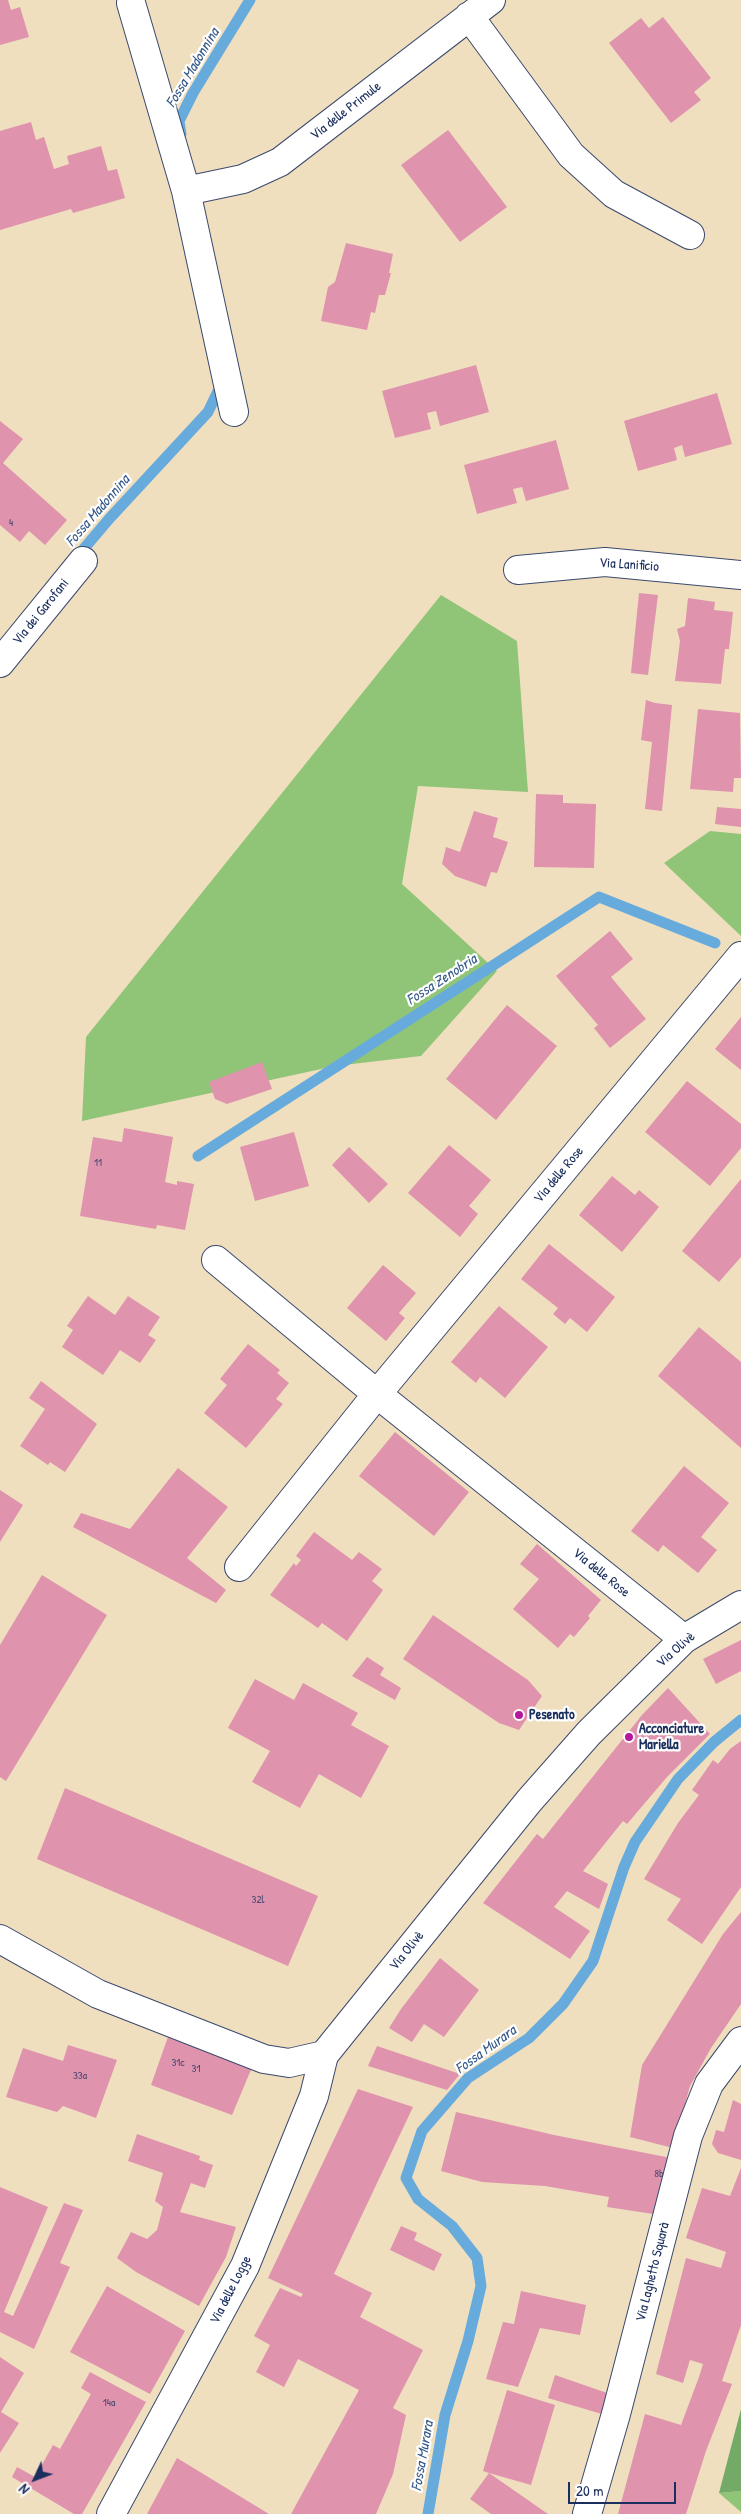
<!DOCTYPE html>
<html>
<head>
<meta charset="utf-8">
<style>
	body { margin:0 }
	#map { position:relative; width:741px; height:2514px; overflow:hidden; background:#efdfbf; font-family:"Patrick Hand",sans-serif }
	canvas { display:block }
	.north { position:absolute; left:10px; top:2454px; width:50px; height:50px; -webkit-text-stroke:4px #fff; paint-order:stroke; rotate:227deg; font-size:14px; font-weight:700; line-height:20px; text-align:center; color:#1b2f5e }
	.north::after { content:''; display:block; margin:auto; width:18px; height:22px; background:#1b2f5e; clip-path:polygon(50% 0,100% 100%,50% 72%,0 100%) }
	.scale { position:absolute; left:568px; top:2482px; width:108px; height:22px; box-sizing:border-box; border:2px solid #1b2f5e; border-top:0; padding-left:6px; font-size:15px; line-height:18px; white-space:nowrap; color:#1b2f5e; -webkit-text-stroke:4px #fff; paint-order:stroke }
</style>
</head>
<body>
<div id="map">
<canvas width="741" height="2514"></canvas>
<div class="north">N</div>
<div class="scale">20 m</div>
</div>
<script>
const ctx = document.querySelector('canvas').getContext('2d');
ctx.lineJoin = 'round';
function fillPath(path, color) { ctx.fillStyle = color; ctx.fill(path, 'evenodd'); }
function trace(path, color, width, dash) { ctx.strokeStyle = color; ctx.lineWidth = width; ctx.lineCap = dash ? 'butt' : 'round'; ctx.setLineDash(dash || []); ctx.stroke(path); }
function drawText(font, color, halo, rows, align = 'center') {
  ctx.font = font + ' "Patrick Hand",sans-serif'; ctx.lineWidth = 4.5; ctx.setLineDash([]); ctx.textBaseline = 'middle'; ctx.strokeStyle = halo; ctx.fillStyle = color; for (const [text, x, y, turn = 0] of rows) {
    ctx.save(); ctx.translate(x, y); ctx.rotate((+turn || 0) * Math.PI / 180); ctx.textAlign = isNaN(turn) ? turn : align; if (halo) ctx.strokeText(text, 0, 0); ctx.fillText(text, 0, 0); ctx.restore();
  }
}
const green = new Path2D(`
	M441,595l76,46 11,151 -110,-6 -16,98 95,87 -76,85 -86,10 -253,55 4,-84z
	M710,831l31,3v102l-77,-73z
	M741,2491v21l-22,-19z`);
const forest = new Path2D(`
	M741,2409v82l-22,2z`);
const stream = new Path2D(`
	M181,134l-2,-13 14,-28 57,-93
	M76,558l33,-39 99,-107 11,-23
	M198,1156l401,-259 116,46
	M428,2514l17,-99 23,-74 13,-55 -4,-28 -25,-32 -34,-27 -12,-21 16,-47 46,-53 61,-40 34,-34 30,-43 31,-94 11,-25 43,-63 36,-37 27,-22`);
const building = new Path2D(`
	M0,0h8l3,10 9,-3 9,30 -29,8z
	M663,17l48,61 -17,14 7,8 -30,23 -62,-80 32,-25 8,10z
	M31,122l5,18 8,-3 10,32 15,-5 -2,-8 34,-10 7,25 9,-2 8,29 -52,15 -2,-4 -71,21v-99z
	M448,130l59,77 -47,35 -59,-77z
	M346,243l47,11 -4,19h2l-6,22h-6l-4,18 -4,-1 -4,18 -46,-9 7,-34 7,-5z
	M476,365l13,47 -49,14 -4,-15 -9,2 4,16 -36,9 -13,-47z
	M717,393l15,51 -47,13 -3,-12 -8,3 3,12 -39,11 -14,-50z
	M0,421l23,18 -20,24 64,57 -22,25 -16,-14 -9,11 -20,-17z
	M556,440l13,49 -43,12 -4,-14 -9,2 4,14 -40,11 -13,-49z
	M639,593l19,2 -10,80 -17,-2z
	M688,598l27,4 -1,8 19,2 -4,37h-4l-4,35 -46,-3 5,-40 -3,-12 8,-3z
	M646,700l9,3 17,2 -10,106 -17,-2 7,-67 -11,-2z
	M698,709l42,4 1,65h-7l-1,14 -43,-3z
	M536,794l27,1v8l33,1 -2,64 -60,-1z
	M717,807l24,2v18l-26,-3z
	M474,811l24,7 -5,19 15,5 -11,31 -6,-1 -5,15 -31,-11 -13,-12 4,-17 14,5z
	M610,931l23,28 -22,18 35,42 -36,29 -16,-20 4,-3 -42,-49z
	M507,1005l50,41 -61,74 -50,-41z
	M741,1017v53l-26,-21z
	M262,1062l10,27 -45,15 -12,-5 -6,-17z
	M687,1081l54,43v24l-31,38 -65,-54z
	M124,1128l49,9 -8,45 12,3v-4l17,3 -9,46 -28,-5 -1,4 -76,-13 13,-79 29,5z
	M294,1132l15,54 -54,15 -15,-54z
	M449,1145l42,35 -22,26 9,8 -18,23 -52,-44z
	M349,1147l39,37 -19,19 -37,-38z
	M612,1176l23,19 4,-5 20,17 -37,45 -43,-37z
	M741,1179v78l-22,25 -37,-31z
	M549,1244l66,53 -28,35 -17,-14 -5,6 -12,-10 5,-6 -37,-29z
	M383,1265l33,28 -17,20 6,5 -19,23 -39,-33z
	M88,1296l27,19 13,-19 32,21 -12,18 8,5 -16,23 -20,-13 -17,25 -41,-28 11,-17 -6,-4z
	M499,1306l49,41 -43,51 -25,-21 -4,6 -25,-21z
	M699,1327l42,35v86l-83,-72z
	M248,1344l32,26 -3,3 12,10 -13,16 7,5 -37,44 -42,-35 23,-28 -7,-6z
	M41,1381l56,43 -32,48 -15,-10 -2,3 -28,-19 25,-37 -16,-11z
	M395,1432l74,60 -35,44 -75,-60z
	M684,1466l45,37 -28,34 16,13 -19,23 -35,-28 -5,7 -27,-21z
	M178,1468l50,39 -41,51 39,32 -10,13 -143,-76 8,-14 49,16z
	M0,1490l23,15 -23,37z
	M314,1532l38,28 7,-8 23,17 -10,12 11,9 -36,51 -25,-18 -4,5 -48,-33 24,-32 2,3 5,-6 -5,-4z
	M537,1544l64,56 -13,16 2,2 -16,19 -4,-3 -12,14 -45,-39 26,-30 -19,-15z
	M42,1575l65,40 -101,166 -6,-4v-132z
	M433,1615l95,65 14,16 -23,34 -20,-7 -96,-64z
	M741,1640v31l-25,13 -13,-25z
	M367,1657l17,11 -4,7 21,13 -6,12 -43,-24z
	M255,1679l39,21 9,-17 55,30 -7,12 38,21 -28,52 -42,-24 -19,34 -48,-26 18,-31 -42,-23z
	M668,1688l42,46 -43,43 -40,47 -4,-3 -40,50 25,13 -9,25 -32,-18 -13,16 36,24 -20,28 -87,-56 54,-69 6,5 99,-124z
	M741,1741v146l-39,57 -35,-24 14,-21 -37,-20 34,-56 21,-28 -7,-5 21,-30 5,4 12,-15z
	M65,1788l253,108 -30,70 -251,-107z
	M741,1912v92l-30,44 -21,38 -17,62 -43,-11 12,-72 81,-131z
	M440,1958l39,32 -35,47 -20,-13 -12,18 -23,-14 12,-19z
	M169,2034l84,31 -21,50 -81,-30z
	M68,2045l49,15 -21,58 -33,-12 -6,6 -51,-15 17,-49 40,13z
	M377,2046l83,28 -13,16 -79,-24z
	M358,2089l55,18 -79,167 38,19 -12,24 63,33 -30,58 13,7 -13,59 -17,40h-85l68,-124 -61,-31 -14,28 -28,-15 14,-27 -16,-9 26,-48 21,9 2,-3 -35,-16z
	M733,2100l8,4v56l-23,-7 -6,-9 4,-14 8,2z
	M456,2112l98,23 117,23 -11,57 -53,-8 2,-10 -64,-11 -63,-4 -41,-11z
	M137,2134l63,22 -1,4 14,5 -8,23 -14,-5 -11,29 56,15 -10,30 -27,49 -63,-34 -19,-14 14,-26 16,7 10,-9 6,-23 -8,-6 8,-28 -35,-12z
	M741,2168v157l-19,56 10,3 -26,67 -20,63h-68l27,-100 36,11 18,-48 4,-13 -13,-4 -7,23 -27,-9 30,-116 35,10 5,-16 -40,-14 16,-50 28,8z
	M0,2187l48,20 -44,105 9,4 51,-113 19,7 -23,53 10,4 -36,82 -34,-17z
	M401,2226l16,7 -3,7 28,14 -8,17 -44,-21z
	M107,2286l78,45 -35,63 -80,-42z
	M521,2291l65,14 -6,30 -40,-7 -22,59 -32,-8 17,-57 11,2z
	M0,2357l24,16 -23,39 18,11 -19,30z
	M90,2372l56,30 -64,112h-8l-62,-37 5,-10 18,10 18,-32 7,4 31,-55 -10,-6z
	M555,2375l55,19 -5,21 -57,-17z
	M507,2390l48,15 -24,80 -42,-12 59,41h-57l-21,-15 19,-26 -6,-2z
	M177,2458l92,56h-122z`);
const minor = new Path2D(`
	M131,3l55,188 48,221
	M469,16l102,139 43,39 76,41
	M186,191l57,-12 37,-17 211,-162
	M518,570l87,-8 136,13
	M0,663l83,-102
	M216,1260l161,134 307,245
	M239,1567l138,-173 364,-438
	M111,2514l134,-248 69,-170 10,-41
	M587,2514l29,-100 72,-278 21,-52 32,-43`);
const tertiary = new Path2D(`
	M0,1939l98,55 166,65 25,4 35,-8 205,-254 60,-68 95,-94 57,-34`);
const markers = [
	[519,1715,5,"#b5179e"],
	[629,1737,5,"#b5179e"]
];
const numberNames = [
	["4",11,523],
	["11",98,1163],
	["32l",258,1900],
	["31c",178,2063],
	["31",196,2069],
	["33a",80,2076],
	["8b",659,2174],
	["14a",109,2403]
];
const streetNames = [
	["Via delle Primule",346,111,-38],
	["Via Lanificio",629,565,4],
	["Via dei Garofani",41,612,-51],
	["Via delle Rose",559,1175,-50],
	["Via delle Rose",601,1573,39],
	["Via Olivè",676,1650,-41],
	["Via Olivè",407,1951,-51],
	["Via Laghetto Squarà",653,2272,-76],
	["Via delle Logge",231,2290,-63]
];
const poiNames = [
	["Pesenato",529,1715],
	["Acconciature",639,1729],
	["Mariella",639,1745]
];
const waterNames = [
	["Fossa Madonnina",193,68,-59],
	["Fossa Madonnina",98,511,-49],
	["Fossa Zenobria",442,980,-33],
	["Fossa Murara",486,2050,-36],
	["Fossa Murara",423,2456,-80]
];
fillPath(green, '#90c577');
fillPath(forest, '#74aa68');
trace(stream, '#67abdd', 11);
fillPath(building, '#df93ad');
trace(minor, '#3b496d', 30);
trace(tertiary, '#3b496d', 30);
trace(minor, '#fff', 28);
trace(tertiary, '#fff', 28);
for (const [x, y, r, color] of markers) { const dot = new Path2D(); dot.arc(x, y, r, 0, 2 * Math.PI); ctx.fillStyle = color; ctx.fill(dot); trace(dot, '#fff', 2); }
drawText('11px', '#4c4872', null, numberNames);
drawText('14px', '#1b2f5e', '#fff', streetNames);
drawText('bold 14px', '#1b2f5e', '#fff', poiNames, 'left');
drawText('italic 15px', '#365a8a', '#fff', waterNames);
</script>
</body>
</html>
